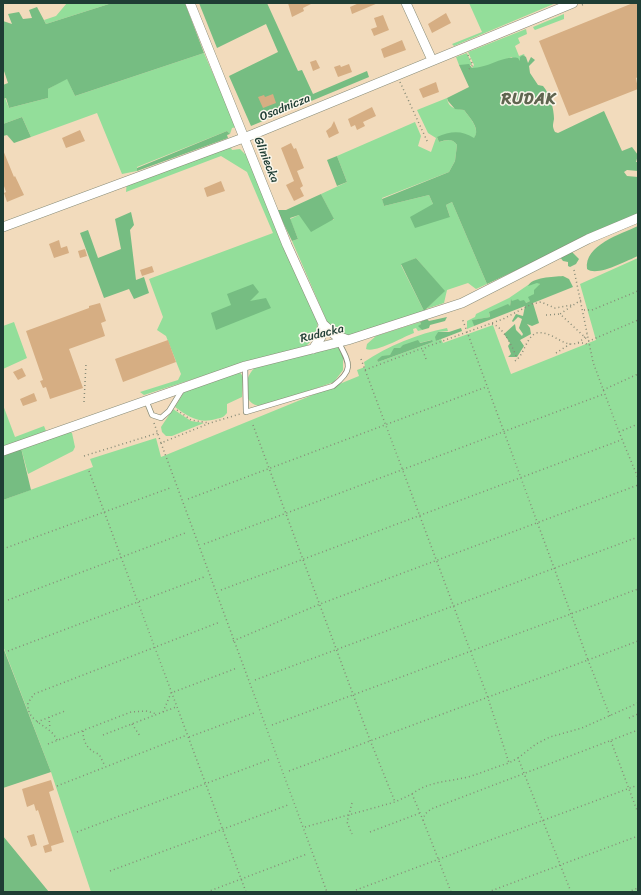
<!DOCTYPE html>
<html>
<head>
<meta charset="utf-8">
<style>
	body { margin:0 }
	#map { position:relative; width:641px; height:895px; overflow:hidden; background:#f2dbbc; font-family:Sriracha,sans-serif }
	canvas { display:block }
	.frame { position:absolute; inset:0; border:4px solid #1f3d34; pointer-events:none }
</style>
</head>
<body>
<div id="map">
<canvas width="641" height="895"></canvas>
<div class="frame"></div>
</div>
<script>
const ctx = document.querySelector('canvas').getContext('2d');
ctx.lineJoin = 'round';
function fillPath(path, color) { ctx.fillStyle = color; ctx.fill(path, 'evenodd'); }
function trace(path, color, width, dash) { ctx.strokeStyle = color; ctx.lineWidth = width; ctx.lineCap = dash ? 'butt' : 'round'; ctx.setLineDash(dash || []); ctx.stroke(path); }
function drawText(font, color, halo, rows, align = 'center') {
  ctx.font = font + ' Sriracha,sans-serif'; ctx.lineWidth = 3; ctx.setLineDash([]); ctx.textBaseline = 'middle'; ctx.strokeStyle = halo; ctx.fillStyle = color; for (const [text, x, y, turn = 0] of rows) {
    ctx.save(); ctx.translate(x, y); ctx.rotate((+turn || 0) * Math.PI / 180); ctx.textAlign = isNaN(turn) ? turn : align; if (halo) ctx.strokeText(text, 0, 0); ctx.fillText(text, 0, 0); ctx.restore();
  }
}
const green = new Path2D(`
	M67,3h45l-66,21 -2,-4 12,-4z
	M469,3h87l-102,43 -2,-2 30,-12z
	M564,14v5l-29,11 -1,-1 -1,-2z
	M526,29l1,5 -9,4 2,5 -5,3 4,10 5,-2 1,2 -2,-1 -3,7 6,10 -5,2 -9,-17 -29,11h-11l2,-3 -6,-13z
	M204,53l32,74 -4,1 -2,6 -3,-3 -90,36v4l-15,3 -25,-61 -66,24 -9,-20 -19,7v-25l2,-1 4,10 39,-10v-9l19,-11 8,18z
	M467,53l5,12h-13l-3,-8z
	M447,98c1,10 9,11 17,12 6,8 17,19 10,29l-37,-2 2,5c9,-2 13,-4 18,3l-2,16 -6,11 -67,26 2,8 45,-11 4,9 17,13 -4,-12 6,-3 35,82 -11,5 -8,-6 -21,7 -3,13 -18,6 18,-18 -28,-33 -15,7 23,46 -73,24h-7l-6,-3 -10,-8 -36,-83 6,-2 -8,-20 9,-4 35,5 -13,-26 26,-12 -10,-26 78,-34 6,14 -3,10 13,6 5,-14 -8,-5 -11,-23z
	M231,148l1,2 8,-1 5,5 3,-1 69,163c2,13 -1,21 -11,30l-60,16 -102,33 -4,-3 38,-12 3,-6 -15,-38 -9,-6 6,-13 -14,-38 124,-46 -26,-61 -26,-16 -95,36 1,-11 93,-32z
	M638,258v634h-547l-40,-120 -48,-126v-146l90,-33 -3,-8 66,-21 5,19 198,-81 -2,-6 8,-3 -1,-5c24,-16 53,-28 83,-34l1,3 -10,1 -2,9 5,-2 2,4 50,-18 18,49 85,-34 -16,-56zM431,340l2,2 -55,20 -1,-2 13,-5 10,-7z
	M537,282l3,2 -10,17 -4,2 -14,-2 -1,-1 -1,6 -21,7 1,4 -17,3 1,6 -7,3v-8l8,-4 1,-3 33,-16 19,-13z
	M14,322l13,36 -24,11v-43z
	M420,322l1,2 -2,2 3,4 -4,1 -2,-3 -3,1 1,4c-11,4 -38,20 -48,16l1,-5 9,-8z
	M339,347l4,5v18l-9,12 -69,24c-25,3 -23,-30 -8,-40z
	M240,372l3,5 -1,20 -15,7v9c-3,4 -6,5 -11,6 -17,5 -27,-2 -41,-12l9,-15z
	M3,405l12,32 29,-11 2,5 -43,16z
	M173,409l18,12 13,2 -32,13h-6l-4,-4 -1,-5z
	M70,432l2,1 3,14 -2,4 -45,23 -7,-26z`);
const forest = new Path2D(`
	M112,3h73l19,50 -129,43 -8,-17 -19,10v9l-39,10 -3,-10 -3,1v-14l5,-2 -5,-15v-47l9,3 -4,-10 11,-2 4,7 9,-1 -3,-8 8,-3 9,17z
	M199,3h68l31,68 4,-1 11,24 54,-23 2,6 -118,49 -22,-50 49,-24 -12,-28 -49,24z
	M523,55l3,2 2,6 3,-6 4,3 -6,6 1,7 8,12 5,1c7,8 11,23 11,33 -1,6 -2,7 1,13l3,1 46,-22 18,40 10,-4 6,8 -2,7h2v9l-11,-1 -3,2 3,4 11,1v36l-151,71 -35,-82 -6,3 4,12 -35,11 -5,-11 23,-13 -4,-9 -45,11 -2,-7 67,-27 6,-11 2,-16c-5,-7 -10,-5 -18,-3l-2,-5c13,-6 25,-7 37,1 7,-9 -4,-20 -10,-28l-9,-1 -7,-8 -1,-3 22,-11 -10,-22 10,-1 3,4c17,0 31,-13 46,-10l2,3v-4z
	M22,117l9,20 -17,6 -7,-8 -4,1v-12z
	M227,131l3,3 -3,1 1,3 -91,33v-3z
	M337,156l10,26 -10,4 -10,-26z
	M321,194l13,25 -23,13 -12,-17 -9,3 8,21 -6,2 -15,-31h9z
	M131,212l3,13 -4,5 6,50 8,-3 5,16 -15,6 -5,-10 -25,9 -24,-65 8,-3 10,28 23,-9 -6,-30z
	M638,226v30c-12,5 -41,21 -51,13 -3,-24 34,-35 51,-43z
	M571,251l8,8 -3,5 -6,3 -2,-1v-4l-5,-1 -3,-4z
	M416,258l29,33 -21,20 -23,-47z
	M563,276l6,3 4,8 -40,16 6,20 -7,3 -5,-2 3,4 1,6 -11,6 4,6 -7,11h-9l3,-3 -3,-8 2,-3 -6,-9 11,-10 1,6 6,6 1,-2 -4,-6 3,-9 -4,-2 -5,5 -1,-1 4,-7 7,2 2,-10 -51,20 -2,-6 18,-3 -1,-5 19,-8 2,2 1,-7 1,2 6,-2 2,2 4,-1 2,3 4,-2 -2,-4 6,-3v-4l6,-6 -3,-1 -9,3c4,-9 25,-9 35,-10z
	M253,284l6,8 -9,9 16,-3 5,10 -55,22 -5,-17 20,-8 -4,-11z
	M447,317l-2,4 -15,4 -1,3 -7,2 -4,-4 3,-2 -1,-2 7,-3 2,2z
	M461,328l1,3 -26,10 -1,-4 3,-5h11z
	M418,340l2,3 12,-3 1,2 -55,20 -1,-2 5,-4 8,-1 4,-7h6l3,-3z
	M21,448l10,42 -28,10v-45z
	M3,647l48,125 -48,16z
	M3,836l46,56h-46z`);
const building = new Path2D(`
	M288,3h25l-10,5 1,3 -12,6z
	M359,3h19l-26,11 -2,-7z
	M633,3h5v74l-2,1 2,11 -69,27 -30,-75z
	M446,13l5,10 -19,10 -4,-9z
	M383,15l6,15 -15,6 -3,-7 6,-2 -3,-9z
	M402,40l4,10 -22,8 -3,-9z
	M316,60l4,8 -7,3 -3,-9z
	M349,64l3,8 -14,5 -4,-10 6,-2 1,2z
	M436,82l3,10 -16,6 -4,-9z
	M273,94l3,9 -13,5 -5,-11 6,-2 1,2z
	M372,107l4,9 -13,6 2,4 -8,4 -2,-5 -4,2 -3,-8z
	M334,121l5,12 -10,5 -3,-7 5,-4z
	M80,130l5,11 -19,7 -4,-10z
	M291,143l3,6 2,-1 8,20 -7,3 6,15 -3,2 4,8 -10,5 -8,-16 8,-4 -13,-33z
	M3,150l11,27 1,-1 9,19 -17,7 -3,-9 2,-1 -3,-9z
	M221,181l4,10 -18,6 -3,-9z
	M59,240l2,8 6,-2 2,7 -15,5 -5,-14z
	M85,249l2,7 -7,2 -2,-7z
	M152,266l2,6 -12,4 -2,-6z
	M100,303l6,18 -5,2 4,13 -36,13 14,39 -33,11 -4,-12 -3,1 -3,-7 3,-1 -17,-49 63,-23v-2z
	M168,340l8,22 -53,20 -8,-23z
	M22,368l4,8 -8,4 -5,-8z
	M34,393l3,8 -14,5 -3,-7z
	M51,780l3,10 -5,2 15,50 -13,4 1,5 -7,2 -2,-7 6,-2 -11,-34 -2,1 -2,-7 -7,3 -5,-18z
	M34,834l3,11 -6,2 -4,-11z`);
const path = new Path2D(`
	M582,5l4,-2
	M468,55l5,10 -4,4
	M400,82l28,61
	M574,270l19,92 26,70 19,46
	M581,300l-21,14 29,27 49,-21
	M584,310h8l46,-19
	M546,315l14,-1
	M492,324c10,1 22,25 25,35
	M578,343h7l4,3
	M556,353l14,-9
	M361,359l127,339 21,65 9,-5
	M426,359l-3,-8 3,-4 77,-28 29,-15 9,-2 14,6 17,-3
	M515,361c10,-7 10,-22 21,-28 20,-4 33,26 51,1
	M365,370l58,-22
	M603,390l35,-16
	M84,402l2,-38
	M177,410l14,10 18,3
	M154,423l7,20 49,-20 30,-9
	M253,425l117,315 25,62
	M619,432l19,-8
	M161,443l166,449
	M84,456l74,-23
	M89,471l157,421
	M188,499l298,-112
	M204,544l400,-150
	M3,549l167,-61
	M221,590l400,-150
	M8,600l177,-67
	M233,641l87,-37 318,-119
	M8,651l196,-74
	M255,680l383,-143
	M163,712l8,-19 66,-25
	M610,716l-22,-56 50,-19
	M49,717l1,12
	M629,718l9,-4
	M37,722l28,-11
	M132,724l8,12
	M272,725l366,-136
	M83,731c0,11 5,20 16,23l6,12
	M103,735l73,-28
	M189,737l65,-24
	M57,740c-7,-16 -31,-17 -29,-37l6,-9 186,-72
	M611,741l27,72
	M48,744l83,-32 15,-1 11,3
	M289,771l299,-111 -126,-342
	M57,786l130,-51
	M412,794c17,-13 36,-12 56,-17 14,-4 27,-10 41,-14
	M352,803l-5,19 5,12
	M423,820l28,72
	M305,827l90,-25 17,-8 11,26 2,-6 6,-5 207,-79
	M77,832l194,-73
	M370,832l50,-19
	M110,871l178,-66
	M356,890l282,-105
	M207,892l100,-38
	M488,892l150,-56
	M571,892l-53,-134 18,-14 14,-7 32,-9 56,-25
	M628,892l10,-4`);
const lane = new Path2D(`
	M245,366l1,46 87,-26c21,-16 17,-22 6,-43
	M146,400l6,15 9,3 8,-7 13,-21`);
const street = new Path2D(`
	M190,3l97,242 36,79 12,11 13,5
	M406,3l26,57
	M3,227l251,-93 319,-131
	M313,349l8,-12 2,-13
	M3,451l242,-85 103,-26 114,-37 126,-64 50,-21`);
const streetNames = [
	["Osadnicza",285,108,-22],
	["Gliniecka",266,160,68],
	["Rudacka",322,334,-14]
];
const districtNames = [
	["RUDAK",529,100]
];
fillPath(green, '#93de9a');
fillPath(forest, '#76bd82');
fillPath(building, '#d6ae83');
trace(lane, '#888c78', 6);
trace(street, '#888c78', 10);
trace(path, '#888c78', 1.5, [1, 3]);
trace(lane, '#fff', 4.5);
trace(street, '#fff', 9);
drawText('12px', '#1f3d34', '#fbf7ec', streetNames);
ctx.letterSpacing = '1px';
drawText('bold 16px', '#5f6550', '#fbf7ec', districtNames);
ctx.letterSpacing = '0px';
</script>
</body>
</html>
